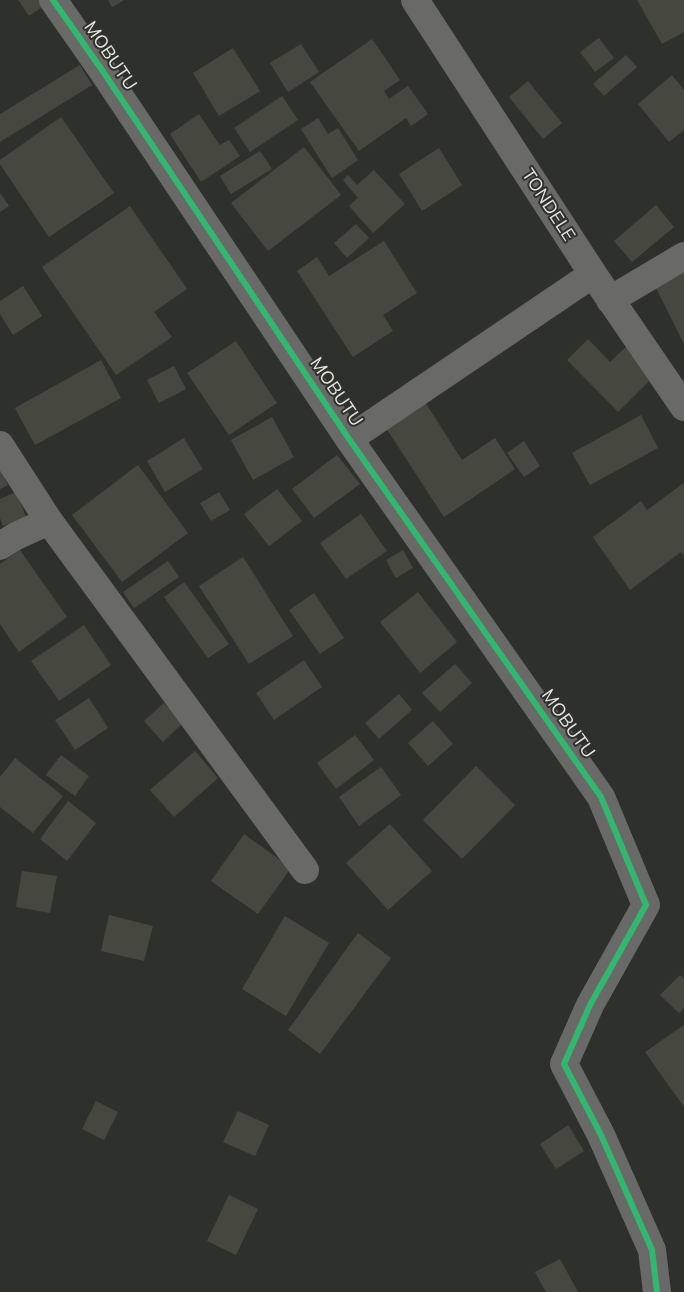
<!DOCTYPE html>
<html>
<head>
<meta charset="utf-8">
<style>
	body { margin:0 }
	canvas { display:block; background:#2e302b }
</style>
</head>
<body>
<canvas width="684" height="1292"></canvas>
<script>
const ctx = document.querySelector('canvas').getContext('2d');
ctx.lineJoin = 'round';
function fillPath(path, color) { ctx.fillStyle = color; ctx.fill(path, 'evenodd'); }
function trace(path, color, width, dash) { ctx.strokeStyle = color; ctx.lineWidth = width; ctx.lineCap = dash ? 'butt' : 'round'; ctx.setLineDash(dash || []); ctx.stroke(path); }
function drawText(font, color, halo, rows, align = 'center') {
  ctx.font = font + ' Mulish,sans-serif'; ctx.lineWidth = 4; ctx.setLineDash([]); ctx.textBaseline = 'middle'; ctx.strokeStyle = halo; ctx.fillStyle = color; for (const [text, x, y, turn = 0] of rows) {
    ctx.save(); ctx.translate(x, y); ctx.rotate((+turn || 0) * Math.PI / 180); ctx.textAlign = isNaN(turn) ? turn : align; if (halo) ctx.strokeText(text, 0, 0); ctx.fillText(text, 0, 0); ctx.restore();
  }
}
const building = new Path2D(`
	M18,0h26l3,4 -18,12z
	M108,0h16l-12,7z
	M637,0h47v32l-22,12z
	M599,38l15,20 -19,14 -15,-20z
	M372,39l28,41 -16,11 5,8 19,-13 20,28 -17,12 -5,-8 -47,33 -49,-69z
	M301,44l18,28 -31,20 -18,-29z
	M233,48l27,43 -41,25 -26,-43z
	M626,55l11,12 -33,29 -11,-12z
	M80,65l12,20 -92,57v-28z
	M672,75l12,15v40l-15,12 -31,-38z
	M528,81l34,42 -19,16 -34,-42z
	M282,96l16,24 -48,32 -16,-24z
	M199,114l21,31 9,-5 11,16 -39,26 -31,-48z
	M61,117l53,76 -65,44 -49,-73v-4z
	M318,118l10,16 10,-6 20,32 -26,18 -31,-49z
	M304,147l37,48 -73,56 -37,-48z
	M439,148l23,37 -40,26 -23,-37z
	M260,151l12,18 -41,25 -11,-18z
	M374,170l31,34 -32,29 -24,-27 9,-8 -15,-18 5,-5 9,10z
	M0,193l9,13 -9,6z
	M656,205l18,22 -42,35 -18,-21z
	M130,206l57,83 -33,23 18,25 -56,38 -74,-108z
	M356,224l13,14 -22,20 -13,-15z
	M384,241l33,52 -34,22 10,16 -40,26 -56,-86 20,-14 12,19z
	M684,271v73l-29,-58z
	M23,286l19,30 -29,19 -13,-21v-13z
	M588,339l22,23 18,-17 28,29 -38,38 -51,-52z
	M236,341l41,62 -48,32 -42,-62z
	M101,360l20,38 -86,47 -20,-37z
	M174,366l12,23 -27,14 -12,-23z
	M421,396l41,64 33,-22 20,31 -71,48 -62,-95z
	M641,415l17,33 -68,37 -18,-32z
	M272,417l22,40 -41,23 -22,-40z
	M184,438l19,31 -38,23 -18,-31z
	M524,441l16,25 -16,11 -17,-24z
	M337,455l23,29 -46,34 -22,-29z
	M138,465l50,68 -66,49 -50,-67z
	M0,469l8,16 -8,4z
	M684,483v73l-3,-4 -51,38 -37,-53 48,-36 6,9z
	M277,489l25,32 -33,25 -25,-32z
	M16,492l10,25 -23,9 -3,-8v-19z
	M219,492l11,18 -19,11 -11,-18z
	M361,514l26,37 -41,28 -26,-36z
	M20,550l47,67 -48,35 -19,-28v-60z
	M403,550l10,18 -17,10 -10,-18z
	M243,557l50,79 -44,28 -50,-78z
	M168,561l11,16 -45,31 -11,-16z
	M184,582l45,62 -21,14 -44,-61z
	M418,592l39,50 -37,31 -40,-51z
	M314,593l30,45 -24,16 -31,-44z
	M84,625l27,40 -52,36 -28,-40z
	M304,660l18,27 -48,33 -18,-27z
	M455,664l17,19 -32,29 -18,-19z
	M399,694l13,16 -33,29 -14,-16z
	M89,698l19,30 -33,22 -20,-30z
	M164,703l19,20 -20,19 -19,-21z
	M433,721l20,23 -25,22 -20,-23z
	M355,735l19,25 -38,29 -19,-26z
	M195,751l23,27 -44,39 -24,-27z
	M61,755l28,21 -14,20 -29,-21z
	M15,758l48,38 -30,37 -33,-26v-30z
	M476,766l39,39 -53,54 -39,-39z
	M381,767l20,28 -42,31 -20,-29z
	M68,801l28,22 -29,38 -27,-22z
	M390,824l42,47 -44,39 -42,-47z
	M244,834l47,34 -33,46 -47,-33z
	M22,871l35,5 -7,37 -34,-6z
	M109,915l44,11 -9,35 -43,-10z
	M285,916l44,27 -43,73 -44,-27z
	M358,933l33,25 -71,96 -32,-24z
	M680,975l4,4v29l-5,5 -19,-18z
	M684,1025v82l-39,-55z
	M96,1101l22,11 -14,28 -22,-11z
	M238,1111l31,14 -14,31 -32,-14z
	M568,1125l16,26 -28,18 -16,-25z
	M229,1195l29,14 -22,46 -29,-14z
	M560,1259l18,33h-32l-11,-20z`);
const street = new Path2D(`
	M53,0l49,70 247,369 252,358 45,108 -56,100 -26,59 37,71 51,115 5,42
	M415,0l178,274 91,133
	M610,300l74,-44
	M349,439l244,-165
	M0,445l49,76 256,349
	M0,546l16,-10 33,-15`);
const cycleway = new Path2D(`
	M53,0l49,70 247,369 252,358 45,108 -56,100 -26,59 37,71 51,115 5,42`);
const streetNames = [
	["MOBUTU",110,56,56],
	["TONDELE",548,205,57],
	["MOBUTU",336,392,56],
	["MOBUTU",568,724,55]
];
fillPath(building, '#464840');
trace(street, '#696a67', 28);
trace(cycleway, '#33b770', 6);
drawText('18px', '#e5e6e2', '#2f312a', streetNames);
</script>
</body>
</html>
